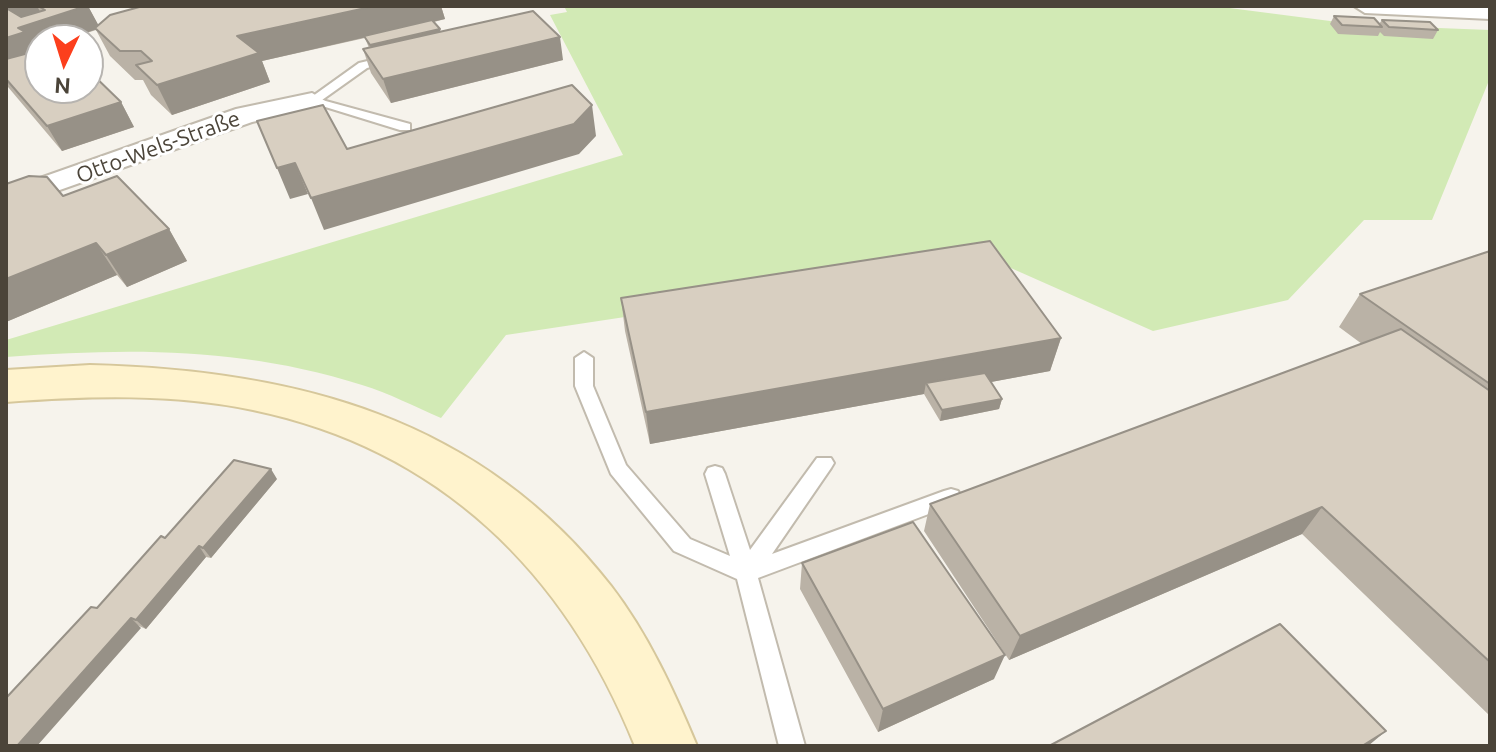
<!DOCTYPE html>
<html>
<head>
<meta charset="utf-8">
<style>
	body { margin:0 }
	#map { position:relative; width:1496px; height:752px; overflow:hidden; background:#f6f3ec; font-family:Ubuntu,sans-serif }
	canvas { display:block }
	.frame { position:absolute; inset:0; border:8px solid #4b4439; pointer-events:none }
	.north { position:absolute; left:24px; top:24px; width:80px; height:80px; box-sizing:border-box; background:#fff; border:2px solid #b7b4b0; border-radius:50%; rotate:184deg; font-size:22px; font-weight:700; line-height:32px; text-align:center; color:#4b4439 }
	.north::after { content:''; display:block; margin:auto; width:28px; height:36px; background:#fc3f1d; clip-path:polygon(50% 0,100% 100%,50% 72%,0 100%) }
</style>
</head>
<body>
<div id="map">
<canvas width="1496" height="752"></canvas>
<div class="frame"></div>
<div class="north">N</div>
</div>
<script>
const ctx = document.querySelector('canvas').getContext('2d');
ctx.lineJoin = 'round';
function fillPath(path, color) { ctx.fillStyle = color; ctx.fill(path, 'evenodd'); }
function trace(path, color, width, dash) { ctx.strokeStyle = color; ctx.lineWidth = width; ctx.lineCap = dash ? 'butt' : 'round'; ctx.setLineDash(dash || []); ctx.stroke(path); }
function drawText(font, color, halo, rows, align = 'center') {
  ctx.font = font + ' Ubuntu,sans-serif'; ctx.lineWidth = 6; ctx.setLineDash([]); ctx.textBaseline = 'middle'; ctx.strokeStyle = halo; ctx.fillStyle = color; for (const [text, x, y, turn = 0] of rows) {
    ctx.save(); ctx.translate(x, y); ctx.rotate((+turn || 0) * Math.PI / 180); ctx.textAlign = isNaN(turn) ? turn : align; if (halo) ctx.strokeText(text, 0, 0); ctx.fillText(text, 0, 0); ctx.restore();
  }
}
const green = new Path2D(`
	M564,6h650l147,19 129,5v48l-58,142h-68l-76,80 -135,31 -158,-70 -489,74 -65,83c-26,-11 -52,-25 -79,-33 -121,-38 -231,-37 -356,-28v-17l617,-185 -73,-140 17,-3z`);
const lane = new Path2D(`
	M389,56l4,1v4l-26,7 -45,32 88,24v6h-10l-94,-29 53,-38z
	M584,352l9,6v28l33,79 64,74 40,17 -25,-82 3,-6 7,-2 7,2 3,6 25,76 67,-92h14l3,5 -3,5 -59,86 172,-63 7,-2 7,2 3,6 -3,6 -200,75 47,168h-26l-42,-167 -63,-28 -63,-77 -36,-88v-28z`);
const street = new Path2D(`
	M1354,6h136v13l-125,-6z
	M312,93l13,8 -4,6 -69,15 -246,87v-19l230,-81z`);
const secondary = new Path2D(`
	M90,365c204,5 390,52 521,221 37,48 63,105 86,160h-62c-70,-174 -195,-297 -382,-336 -82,-17 -165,-14 -247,-8v-32z`);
const wall = new Path2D(`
	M6,6h82l10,19 45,-19h298l4,13 -11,3 6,7v3l123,28 -172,43 -20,-30 -8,-24 6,-1 -4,-10 -103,23 8,21 -98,33 -21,-20 -8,-15h-8l-25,-24 -14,-26 -61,20 86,52 13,25 -72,24 -54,-64 -2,1z
	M1334,16l45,8 3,-4 56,10 -5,9 -49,-3 -4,-4 -2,4 -40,-2 -8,-10z
	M6,184l57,12 106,33 18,32 -60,26 -10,-12 -111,47z
	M1490,251v465l-188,-182 -293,126 -85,-129 6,-27 432,-160 -23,-17 21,-33z
	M621,298l440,40 -11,33 -59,11 11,17 -3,10 -59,12 -16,-27 -274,50 -25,-113z
	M277,479l-66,79 -5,-1 -60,72 -49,-21 68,-70z
	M802,563l192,116 -116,53 -78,-143z`);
const shadedWall = new Path2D(`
	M14,6h23l7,13 44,-13 12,22 -35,12h-25v8l-5,2 4,5 -33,11v-58z
	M375,6h66l4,13 -183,42 8,21 -98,33 -15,-30 80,-49z
	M440,29l2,9 -69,16 -3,-9z
	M560,37l3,23 -172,43 -8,-24z
	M121,102l13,25 -72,24 -15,-25z
	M592,105l4,31 -17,18 -255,76 -13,-32z
	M295,163l13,31 -18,5 -13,-31z
	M169,229l18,32 -60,26 -21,-32z
	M96,243l21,32 -111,47v-43z
	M1061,338l-11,33 -118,22 -6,-10 -2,11 -274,50 -4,-32z
	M1002,399l-3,10 -59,12 2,-11z
	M271,469l6,10 -66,79 -8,-10z
	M1322,507l-20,27 -293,126 11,-24z
	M199,546l7,11 -60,72 -10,-9z
	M131,618l10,10 -104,118h-20z
	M1005,655l-11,24 -116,53 5,-23z
	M1386,731l-18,15h-6z`);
const building = new Path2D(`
	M6,6h8l-8,2 15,9 24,-7 -7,-4h48l-68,22 7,4 -19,6z
	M143,6h232l-138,30 22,17 -102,32 -21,-20 16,-4 -11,-10h-21l-25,-23 15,-13z
	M533,11l27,26 -177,42 -20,-30z
	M1334,16l40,2 8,9 -40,-2z
	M432,20l8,9 -70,16 -6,-9z
	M1382,20l48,2 8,8 -49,-3z
	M40,50v38h48v-18l33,32 -74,24 -41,-47v-20z
	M572,85l20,20 -18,19 -263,74 -16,-35 -18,5 -20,-47 66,-16 24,44z
	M29,176l18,1 16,19 54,-20 52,53 -63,26 -10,-12 -90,36v-95z
	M990,241l71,97 -415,74 -25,-114z
	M1490,251v133l-130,-90z
	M1401,329l89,62v271l-168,-155 -302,129 -90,-132z
	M985,373l17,26 -60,11 -16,-27z
	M234,460l37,9 -68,79 -4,-2 -63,74 -5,-2 -114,128h-11v-48l85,-91 6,1 64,-72 4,2z
	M913,522l92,133 -122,54 -81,-146z
	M1280,624l106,107 -24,15h-313z`);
const farStreetnames = [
	["Otto-Wels-Straße",158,147,-20]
];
fillPath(green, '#d2eab5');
trace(lane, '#c2bbae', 4);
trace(street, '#c2bbae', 4);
trace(secondary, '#d6c79b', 4);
fillPath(lane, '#fff');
fillPath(street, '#fff');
fillPath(secondary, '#fff3cd');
fillPath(wall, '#bab2a6');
fillPath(shadedWall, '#979187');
fillPath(building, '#d8cfc1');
trace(building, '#979187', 2);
drawText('22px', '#4b4439', '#fff', farStreetnames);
</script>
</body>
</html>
